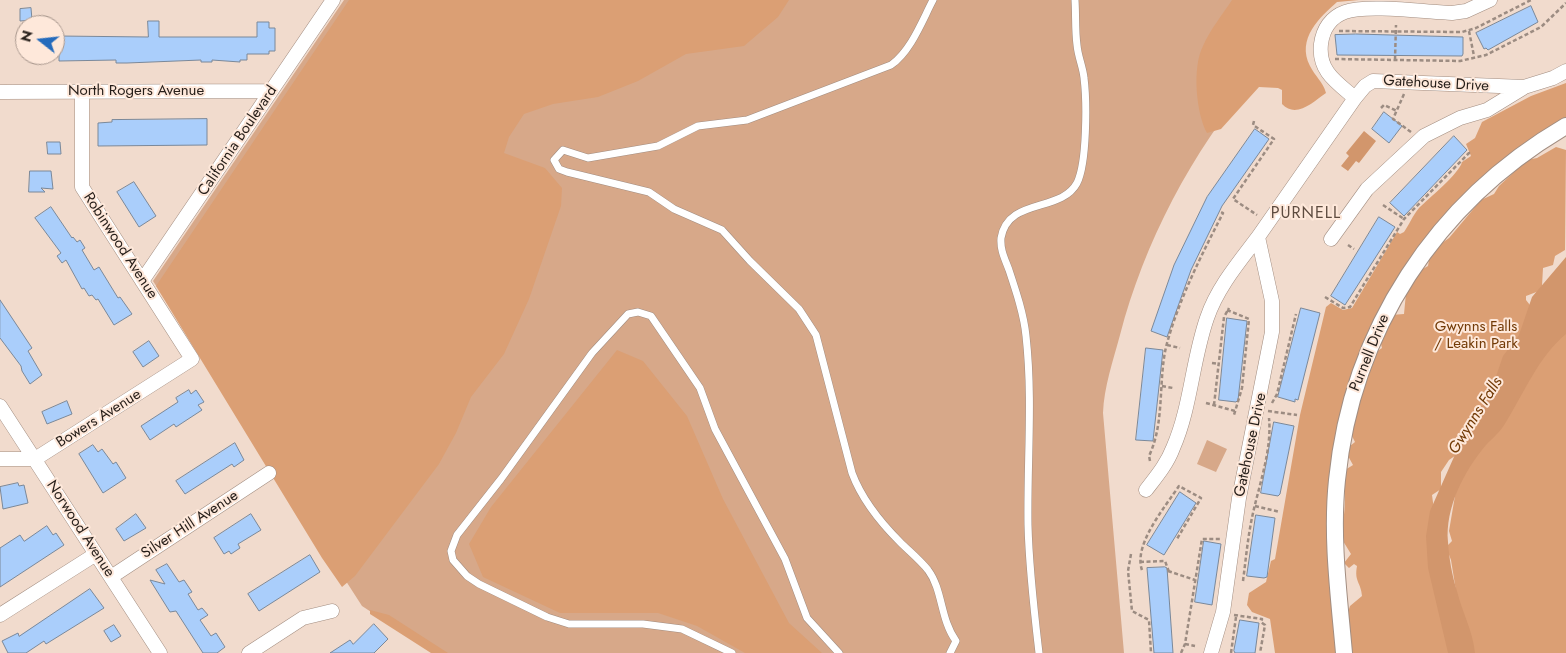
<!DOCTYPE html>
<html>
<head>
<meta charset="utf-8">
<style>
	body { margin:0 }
	#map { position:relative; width:1566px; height:653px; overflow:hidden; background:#f1dbcd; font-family:Jost,sans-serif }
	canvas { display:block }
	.north { position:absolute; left:15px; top:15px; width:50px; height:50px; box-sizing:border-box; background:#fee8da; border:1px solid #a8978d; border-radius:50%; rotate:286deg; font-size:14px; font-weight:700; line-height:20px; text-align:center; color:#261e19 }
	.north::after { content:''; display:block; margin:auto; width:18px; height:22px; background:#246bbc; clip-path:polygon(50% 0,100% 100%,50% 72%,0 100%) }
</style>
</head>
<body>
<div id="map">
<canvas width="1566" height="653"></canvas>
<div class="north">N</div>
</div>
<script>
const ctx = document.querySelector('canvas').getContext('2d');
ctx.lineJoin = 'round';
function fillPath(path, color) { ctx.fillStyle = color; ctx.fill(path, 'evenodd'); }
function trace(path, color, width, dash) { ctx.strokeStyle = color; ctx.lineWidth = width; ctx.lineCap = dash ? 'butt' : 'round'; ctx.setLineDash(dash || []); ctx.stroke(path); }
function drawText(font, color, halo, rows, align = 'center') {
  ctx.font = font + ' Jost,sans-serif'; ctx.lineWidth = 4; ctx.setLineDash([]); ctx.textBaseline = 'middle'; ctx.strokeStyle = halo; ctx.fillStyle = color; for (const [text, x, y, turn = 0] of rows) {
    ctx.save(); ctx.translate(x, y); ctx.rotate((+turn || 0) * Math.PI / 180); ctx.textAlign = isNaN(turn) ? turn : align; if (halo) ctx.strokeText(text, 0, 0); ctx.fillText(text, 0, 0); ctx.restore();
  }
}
const green = new Path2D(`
	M344,0h987c-25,26 -53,51 -77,79 -62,72 -110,164 -134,256 -7,26 -16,52 -17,78l21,240h-690l-72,-47 -209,-325z
	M1207,440l20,9 -11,23 -19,-8z`);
const forest = new Path2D(`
	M349,0h440l-11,17 -34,29 -58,8 -48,27 -40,16 -45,7 -29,10 -15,23 -5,16 41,15 17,20 -1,18 -32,93 -25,55 -33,43 -15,36 -17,31 -84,112 -13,11 -20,-29 -166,-272z
	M1232,0h127l-22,2c-17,15 -41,37 -27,64 5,10 13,16 16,27 -13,9 -30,26 -44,11v-14l-4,-2 -19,-1 -38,42 -14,4c-11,-20 -15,-66 -4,-87 7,-16 19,-31 29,-46z
	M1566,83v37l-102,76 -118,200 -8,257h-63l-5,-34 -18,-7 -5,-7 2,-12 17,-11 5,-21 4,-2 25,-144 26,-108 5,-4 12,7 9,-2 45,-76 3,2 4,-2c5,-7 9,-17 15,-24 10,-10 40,-34 43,-46l9,-6 -5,-12 9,-6 7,-16 49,-26z
	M1556,147l10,3 -1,100 -10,6 -2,9 -10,3 -1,18 -3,5 -13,5v4l7,9 -40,81 -25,38 -6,2 1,11 -4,12 -10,7 -8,12v17l-9,6 21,158h-101l-4,-41 2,-6 12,-10c-1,-14 -8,-14 -5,-30l-3,-2 -5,4 -5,-5 7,-9 -8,-13 1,-6 -3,-11c7,-11 2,-39 4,-54l8,-5 -6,-11 3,-8 5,-4 -4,-8 22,-80 9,-6 -1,-4 10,-29 13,-1 2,-21 15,-23 7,-4 1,-6 13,-17 7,-5 32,-38 13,-6 5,-8 28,-26 10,-2z
	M1566,317v336h-100l-15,-93 -5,-13 6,-6 -3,-10 8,-47z
	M617,350l26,11 44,55 36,83 66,124 33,30h-77l-48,-27 -39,-13h-98l-77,-36 -14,-33 22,-37z
	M370,610l19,5 59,38h-17l-61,-39z`);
const water = new Path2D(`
	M1364,131l12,10 -17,22 -3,-2 -8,10 -7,-5 8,-10 -3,-3z
	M1566,257v77c-27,22 -42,59 -60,88 -5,9 -13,16 -20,23 -22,26 -41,63 -38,97 1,16 4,34 9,49 5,21 16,40 18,62h-27l-20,-85 -2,-32 4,-25 35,-79 25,-38 13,-38 16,-21 13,-38z`);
const building = new Path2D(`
	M1531,6l7,16 -50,28 -2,-2 -2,1 -8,-16z
	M31,8l1,12 -12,1v-12z
	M148,21h11v16h98v-15h12v6h6v23h-6v3h-22v6h-7v2l-28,-2v2h-11v-2l-74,3h-11v-3l-57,1v-25l89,1z
	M1356,34l107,3v17l-1,2 -125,-1 -2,-20z
	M1384,112l18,14 -13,17 -17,-14z
	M207,119v26l-109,1v-23l14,-1v-2z
	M1255,129l14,10 -47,67 -31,64 -24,67 -16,-6 23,-66 33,-68z
	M1454,136l13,14 -63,66 -14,-13z
	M47,142h13l1,12h-13z
	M30,171h21l2,18 -12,-1 4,4h-16z
	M134,182l22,34 -17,11 -22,-35z
	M51,207l21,31 1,-1 4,5 3,-2 5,8 -3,2 12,20 5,-3 19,31 2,-1 12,17 -18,11 -16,-26 -2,1 -4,-5 -3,1 -5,-8 -2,1 -16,-29 -4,3 -5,-7 4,-3 -26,-35z
	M1379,217l16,10 -50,78 -14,-9z
	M0,300l32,48 -4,3 14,24 -12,9 -8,-13 -1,-5 -21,-28z
	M1301,308l19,5 -22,87 -3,-1v3l-17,-5z
	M1227,318l20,3 -9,79 -2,2 -17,-2z
	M149,341l10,15 -16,11 -10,-15z
	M1146,348l17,2 -10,91 -17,-1z
	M189,390l2,4 5,-4 8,12 -6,3 4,5 -26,17 -2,-3 -24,16 -9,-14 37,-24 -2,-4z
	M67,401l5,13 -25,10 -5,-12z
	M1274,422l20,4 -14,68 -2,2 -17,-3z
	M235,443l9,17 -10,7 -2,-3 -47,30 -9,-13z
	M93,445l5,7 4,-3 11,15 3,-2 10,16 -23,15 -24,-39z
	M18,483l1,3 5,-1 4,18 -25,6 -3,-22z
	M1180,492l16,11 -32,52 -17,-10z
	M136,514l10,14 -22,13 -8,-12z
	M251,514l10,16 -23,14 2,4 -9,6 -2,-3 -5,3 -10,-16z
	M1256,515l19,3 -8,59 -3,1 -17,-2z
	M47,526l6,9 3,-2 8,12 -64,42v-39l20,-13 4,6z
	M1204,541l17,3 -9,61 -17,-3z
	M310,555l10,17 -61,39 -11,-17z
	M167,564l12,18 5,-2 8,12 -4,2 10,16 4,-2 6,7 -8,5 11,16 5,-3 9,14 -8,6h-14l-27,-42 -6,1 -20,-32 15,4 -9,-14z
	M1165,567l2,1 6,85h-19l-7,-85z
	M90,589l14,19 -58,36 -2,-3 -18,12h-18l-6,-12 16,-8 1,3z
	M1240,620l19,3 -4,30h-20l-1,-2z
	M374,624l14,15 -14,14h-44l20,-13 3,4z
	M114,625l7,11 -10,6 -7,-11z`);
const path = new Path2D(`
	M1339,31l123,1 14,-4 55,-28
	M1469,31l5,25
	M1335,59l125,2 26,-6 55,-28 25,-24
	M1395,60l1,-35
	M1404,94l-11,25 18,13
	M1381,108l3,-3 13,6
	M1254,121l-1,4 21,14 -41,60 24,16
	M1383,205l21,14
	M1348,245l6,4
	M1325,297l18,11 7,-1 54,-88 65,-66 -1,-2
	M1227,310l22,9 -7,69 -8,27
	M1167,345l13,3
	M1212,363l7,1
	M1162,386l11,2
	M1206,403l29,8
	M1272,403l5,-9 19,-80
	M1214,405l10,-88 5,-9
	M1268,411l29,4
	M1150,461l-1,-5c16,-34 9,-73 17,-109 12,-46 35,-91 57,-134l-2,-1
	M1255,506l25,6
	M1131,554l-3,17 4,40 17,9 2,33
	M1140,562l25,-1 4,11
	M1142,570c-9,-25 23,-63 37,-84l22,12 -24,41
	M1168,571l27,9
	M1243,581c3,-23 5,-46 10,-68 7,-31 19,-64 16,-95
	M1234,615l28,4 -1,3 4,3 -5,28
	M1185,644l10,2
	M1181,653l4,-9 17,-105h19
	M1231,653l5,-36`);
const service = new Path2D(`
	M933,0c-11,21 -22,51 -42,65l-144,55 -49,6 -40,20 -70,12 -25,-8 -9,10 5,9 8,3 82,20 25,17 48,21 28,31 49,48 17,26 36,138c10,27 28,49 48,69 9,9 20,18 28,28 15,20 12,49 28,71l-6,12
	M732,653l-50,-24 -39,-5h-74l-22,-7 -68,-33 -12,-8 -14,-16 -2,-9 6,-16 44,-56 91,-126 36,-39 10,-2 13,4 49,72 15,41 70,130 22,59 32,35
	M1039,653c-5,-43 -10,-85 -11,-128 -1,-63 5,-126 -2,-189 -2,-21 -10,-45 -17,-66 -4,-11 -9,-20 -8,-32 7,-41 60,-25 76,-55 10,-20 10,-81 7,-105 -1,-11 -6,-21 -7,-33 -2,-15 -1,-30 -2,-45`);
const minor = new Path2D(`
	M0,92l271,-1
	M1355,98c-19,-16 -37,-27 -34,-54 2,-15 10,-27 24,-32 21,-8 82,0 107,1l14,-2 24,-11
	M1331,239l36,-50 57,-53 36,-18 27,-8 36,-22
	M142,281l191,-281
	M0,406l160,247
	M0,459h35l157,-100 -110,-172v-95
	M1146,490c10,-13 21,-26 27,-42 18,-41 19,-87 34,-130 10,-30 32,-56 51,-81
	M111,577l158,-104
	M0,615l96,-61
	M249,653l54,-35 29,-7
	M1211,653l12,-41 16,-114 33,-166v-31l-14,-64 97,-139 10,-12 8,-5 151,6 29,-9 13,-7`);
const tertiary = new Path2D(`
	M1344,653c-5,-57 -13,-116 -7,-173 15,-150 99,-278 229,-354`);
const streetNames = [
	["Gatehouse Drive",1436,84,3],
	["North Rogers Avenue",136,91],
	["California Boulevard",238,141,-56],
	["Robinwood Avenue",120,246,57],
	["Purnell Drive",1370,353,-68],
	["Bowers Avenue",99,419,-32],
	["Gatehouse Drive",1251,445,-78],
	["Silver Hill Avenue",190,525,-33],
	["Norwood Avenue",80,529,57]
];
const parkNames = [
	["Gwynns Falls",1476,327],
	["/ Leakin Park",1476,344]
];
const neighbourhoodNames = [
	["PURNELL",1306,214]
];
const waterNames = [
	["Gwynns Falls",1476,416,-58]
];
fillPath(green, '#d7a889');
fillPath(forest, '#db9f74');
fillPath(water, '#d2966c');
fillPath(building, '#aacefb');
trace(building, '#7a8899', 1);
trace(service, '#a28d80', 8);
trace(minor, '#a28d80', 15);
trace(tertiary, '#a28d80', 18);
trace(path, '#9c8c82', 2.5, [4, 2.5]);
trace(service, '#fff', 7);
trace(minor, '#fff', 14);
trace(tertiary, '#fff', 16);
drawText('15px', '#261e19', '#fee8da', streetNames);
drawText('15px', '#723a06', '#fee8da', parkNames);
ctx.letterSpacing = '1px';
drawText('16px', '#5d4b3f', '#fee8da', neighbourhoodNames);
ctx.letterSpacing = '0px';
drawText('italic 16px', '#733b07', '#fee8da', waterNames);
</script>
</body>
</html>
